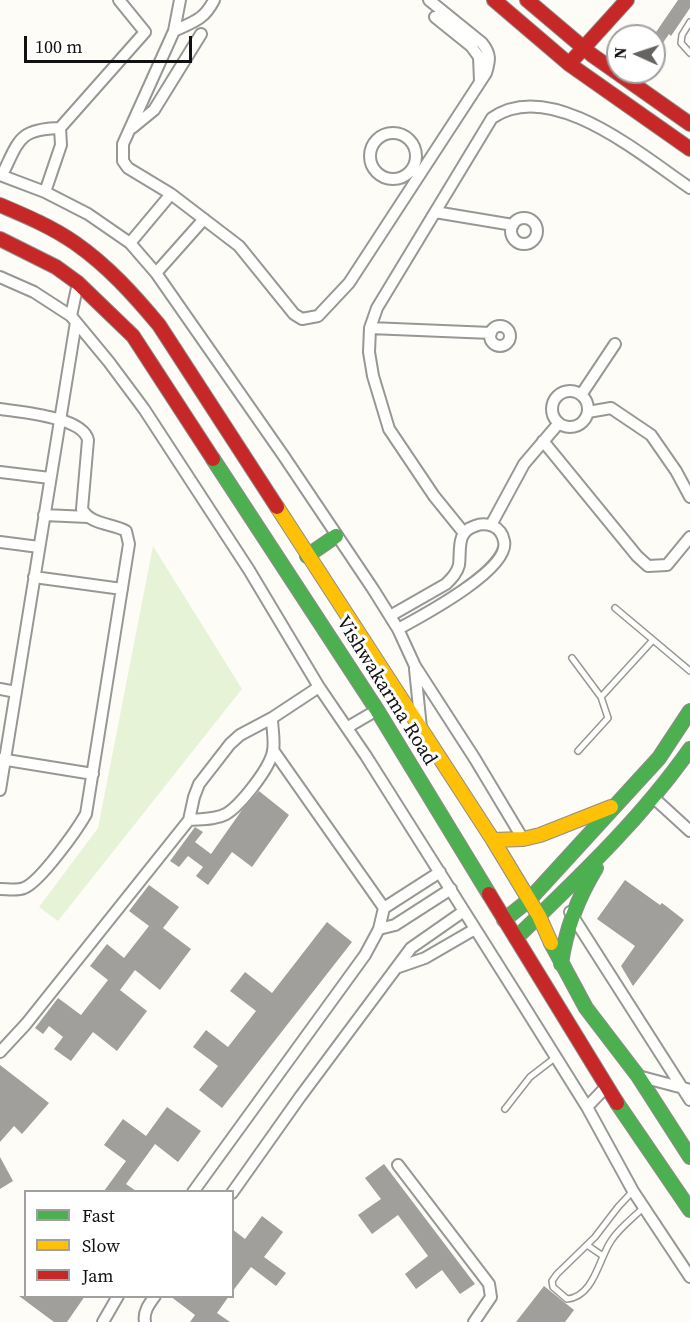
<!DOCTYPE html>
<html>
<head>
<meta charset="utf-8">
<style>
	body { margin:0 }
	#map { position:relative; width:690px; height:1322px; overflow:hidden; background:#fdfcf7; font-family:"Source Serif 4",serif }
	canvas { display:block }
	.legend { position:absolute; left:24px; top:1190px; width:210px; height:108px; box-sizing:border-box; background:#fff; border:2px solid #a0a0a0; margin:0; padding:8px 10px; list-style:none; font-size:18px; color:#111 }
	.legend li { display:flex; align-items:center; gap:12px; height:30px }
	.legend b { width:30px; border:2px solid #a0a0a0 }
	.north { position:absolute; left:606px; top:24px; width:60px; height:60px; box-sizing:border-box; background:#fff; border:2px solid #a0a0a0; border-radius:50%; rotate:273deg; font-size:16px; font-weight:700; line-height:24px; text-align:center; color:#111 }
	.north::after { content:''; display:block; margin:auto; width:21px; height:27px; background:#646362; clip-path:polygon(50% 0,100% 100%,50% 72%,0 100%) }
	.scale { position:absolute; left:24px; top:36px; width:168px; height:27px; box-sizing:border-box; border:3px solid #111; border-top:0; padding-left:8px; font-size:18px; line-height:21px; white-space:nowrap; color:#111; -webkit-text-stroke:4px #fff; paint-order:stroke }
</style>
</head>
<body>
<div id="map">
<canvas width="690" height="1322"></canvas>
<ul class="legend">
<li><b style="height:8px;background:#4caf50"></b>Fast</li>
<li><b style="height:8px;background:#ffc107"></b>Slow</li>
<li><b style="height:8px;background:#c62828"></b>Jam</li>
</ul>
<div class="north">N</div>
<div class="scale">100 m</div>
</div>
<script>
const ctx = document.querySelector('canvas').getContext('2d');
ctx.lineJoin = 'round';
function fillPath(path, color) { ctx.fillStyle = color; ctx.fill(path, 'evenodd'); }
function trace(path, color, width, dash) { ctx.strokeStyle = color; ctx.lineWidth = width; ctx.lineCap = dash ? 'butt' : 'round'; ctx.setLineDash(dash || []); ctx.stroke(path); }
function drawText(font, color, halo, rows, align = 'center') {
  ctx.font = font + ' "Source Serif 4",serif'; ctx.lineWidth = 6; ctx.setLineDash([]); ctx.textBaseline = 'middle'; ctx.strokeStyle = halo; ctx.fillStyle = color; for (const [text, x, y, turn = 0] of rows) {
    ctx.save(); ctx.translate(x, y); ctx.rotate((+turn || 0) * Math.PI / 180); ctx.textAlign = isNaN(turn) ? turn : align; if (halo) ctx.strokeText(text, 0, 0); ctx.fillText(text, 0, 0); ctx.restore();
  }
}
const green = new Path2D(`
	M153,546l89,143 -184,232 -19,-14 59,-79z`);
const building = new Path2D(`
	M678,0h12v8l-19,28 -2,-2 -15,22v-21z
	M259,791l30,24 -37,52 -20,-15 -24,33 -12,-9 7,-9 -15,-11 -9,11 -9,-6 25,-34 8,5 -8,10 16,12 31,-44z
	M625,880l35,25 2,-2 22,17 -51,66 -12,-20 14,-20 -38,-27z
	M149,885l30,22 -16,21 28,21 -31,41 -25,-20 -15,20 27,21 -30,40 -24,-19 -22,29 -17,-12 9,-12 -14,-11 -6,8 -8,-6 23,-30 23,17 27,-35 -18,-14 17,-22 17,14 25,-32 -20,-15z
	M327,922l25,20 -130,166 -23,-18 19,-24 -25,-19 13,-17 22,17 28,-36 -26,-20 15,-19 27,21z
	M0,1065l49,38 -27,31 -8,-8 -14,16z
	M167,1107l34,24 -23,31 -23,-18 -29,40 10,7h-32l22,-30 -22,-16 19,-26 23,17z
	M0,1157l13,24 -13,8z
	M384,1164l91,120 -15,10 -18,-24 -26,19 -11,-15 23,-18 -30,-41 -26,19 -14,-19 23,-16 -16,-21z
	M262,1216l21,16 -19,25 22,16 -10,13 -25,-19 -19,25v-63l13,10z
	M544,1286l30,24 -9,12h-49z
	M19,1296h66l-18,26h-13z
	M170,1296h59l-12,17 13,9h-40l5,-7z`);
const lane = new Path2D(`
	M690,22l-8,13 -1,8 9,10
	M615,608l75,63
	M572,658l29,39
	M578,751l30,-33 -7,-21 52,-57
	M505,1109l25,-32 26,-20
	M633,1191l-15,16 -23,30 -38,37 -5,7 1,6 14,12c27,-2 32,-41 44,-58 8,-13 22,-23 33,-34
	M587,1245l16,11`);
const street = new Path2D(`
	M180,0l-6,31 -51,113v17l5,7 43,26 68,52 55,68 8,5 16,-3 31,-33 137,-210c4,-13 5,-19 -4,-30l-53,-43
	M435,17l36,29 8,11 1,24
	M174,31c19,-9 30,-11 40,-31
	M132,128l22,-18 47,-76
	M370 156a23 23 0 1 1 46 0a23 23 0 1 1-46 0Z
	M0,175l45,17 43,22 42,29 26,30 127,182 90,134 25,40 17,37 60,93 48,80
	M2,175c17,-34 16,-46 58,-47l85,-96 -26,-32
	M45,192l16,-47 -1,-17
	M435,212l78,13
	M511 231a13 13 0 1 1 26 0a13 13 0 1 1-26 0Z
	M130,243l41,-49
	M156,273l48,-54
	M0,277l34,15 37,24 38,46 35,47 105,161 70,117
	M71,316l7,-33
	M490 336a10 10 0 1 1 20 0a10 10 0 1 1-20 0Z
	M370,328l121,5
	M552 409a18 18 0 1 1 36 0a18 18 0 1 1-36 0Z
	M581,395l34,-51
	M0,409c21,3 83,8 88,31l-6,69c8,16 30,14 44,22l3,13 -43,270c-9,16 -46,68 -62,74 -7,3 -16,1 -24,1
	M588,412l23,-4 40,27 25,36 14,26
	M543,441l94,115 11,10 19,-1 23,-28
	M0,472l50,6
	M44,515l44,2
	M491,525l33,-61 35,-41
	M464,533l-30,-37 -45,-67 -16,-53 -4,-24 1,-24 7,-20 115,-190c59,-41 149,37 198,70
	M0,542l39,5
	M34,577l88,12
	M390,616l56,-32c6,-6 11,-11 13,-19 2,-16 -3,-33 16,-39 7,-3 12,-2 18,0 6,3 10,9 11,15 7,28 -84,76 -106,88
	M415,669l6,59
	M0,689l16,3
	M348,727l29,-17
	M273,750l111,158
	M0,759l93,15
	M0,790l76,-468
	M655,799l35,32
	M189,820c12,-1 26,0 37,-6 15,-9 44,-46 47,-63 2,-10 -1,-23 -1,-33
	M570,912l120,188
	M379,929l16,-4 56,-36
	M396,968l29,-10 50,-29
	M0,1052l26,-28 163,-204 5,-23 5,-13 31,-40 10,-9 32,-17 47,-31 47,69 151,239 70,112 46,84 57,86
	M638,1076l49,13
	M587,1107l19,-20
	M398,1165l91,119 2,13 -17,25
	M193,1192l172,-237 14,-26 5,-21 56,-36
	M232,1193l68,-96 111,-149 53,-37
	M103,1322l15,-26
	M145,1322c-2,-10 4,-18 10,-26`);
const fast = new Path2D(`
	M213,459l164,251 112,184
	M307,556l29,-20
	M504,920l25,-20 130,-142 31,-47
	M516,938c62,-60 124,-118 174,-189
	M551,943l35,65 52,68 52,81
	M561,964c5,-36 16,-65 35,-96
	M617,1103l73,107`);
const slow = new Path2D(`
	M277,507l216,333 46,76 12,27
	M493,840l30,-1 17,-4 71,-28`);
const jam = new Path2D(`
	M494,0l75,64 121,85
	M527,0l65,55 98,69
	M569,64l58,-64
	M0,205c26,11 52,22 75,38 33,23 59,52 84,82l118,182
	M0,239l56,28 22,16 55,53 80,123
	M489,894l128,209`);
const streetNames = [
	["Vishwakarma Road",386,691,58]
];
fillPath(green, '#e7f3d7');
fillPath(building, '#a19f9c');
trace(lane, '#979795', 8);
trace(street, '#979795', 14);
trace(fast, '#8e8d8b', 16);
trace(slow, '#8e8d8b', 16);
trace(jam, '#8e8d8b', 16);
trace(lane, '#fffffe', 5);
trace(street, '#fffffe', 10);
trace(fast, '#4caf50', 14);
trace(slow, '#ffc107', 14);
trace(jam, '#c62828', 14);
drawText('20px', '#111', '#fff', streetNames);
</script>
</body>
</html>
